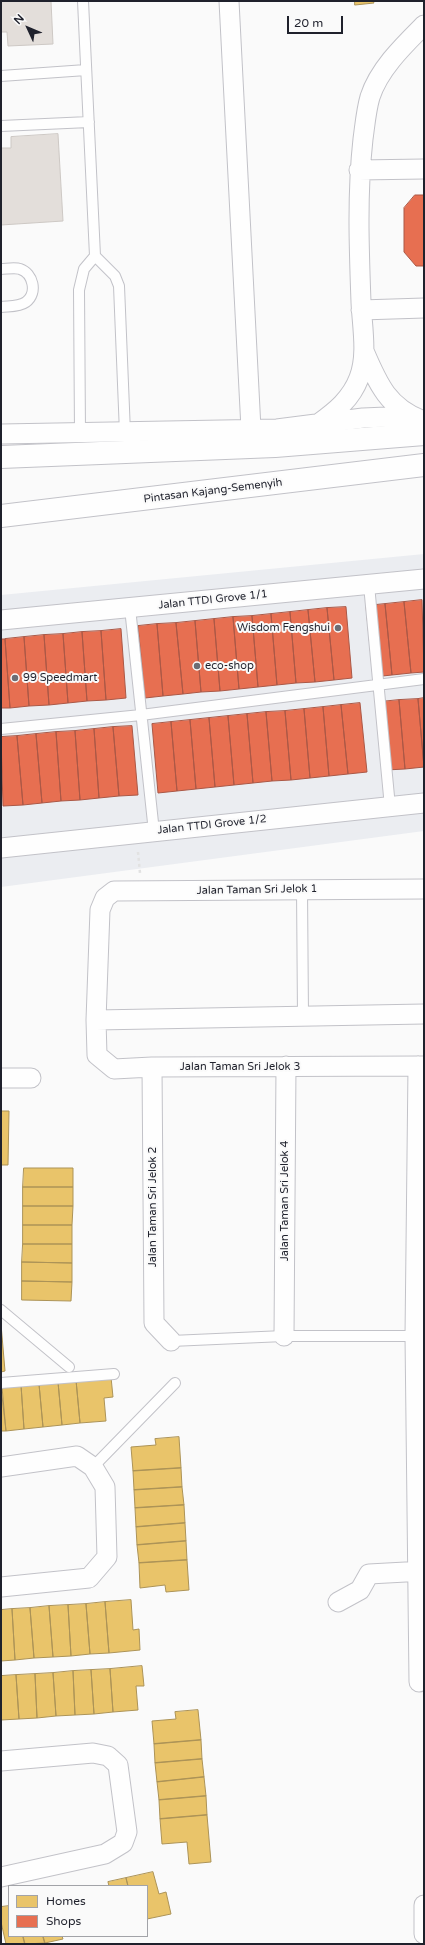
<!DOCTYPE html>
<html>
<head>
<meta charset="utf-8">
<style>
	body { margin:0 }
	#map { position:relative; width:425px; height:1945px; overflow:hidden; background:#fafafa; font-family:"Varela Round",sans-serif }
	canvas { display:block }
	.frame { position:absolute; inset:0; border:2px solid #1f212c; pointer-events:none }
	.legend { position:absolute; left:8px; top:1885px; width:140px; height:52px; box-sizing:border-box; background:#fafafa; border:1px solid #a2a3a8; margin:0; padding:5px 7px; list-style:none; font-size:12px; color:#1f212c }
	.legend li { display:flex; align-items:center; gap:8px; height:20px }
	.legend b { width:20px; border:1px solid #a2a3a8 }
	.north { position:absolute; left:8px; top:8px; width:40px; height:40px; -webkit-text-stroke:3px #fafafa; paint-order:stroke; rotate:314deg; font-size:11px; font-weight:700; line-height:16px; text-align:center; color:#1f212c }
	.north::after { content:''; display:block; margin:auto; width:14px; height:18px; background:#1f212c; clip-path:polygon(50% 0,100% 100%,50% 72%,0 100%) }
	.scale { position:absolute; left:287px; top:16px; width:56px; height:18px; box-sizing:border-box; border:2px solid #1f212c; border-top:0; padding-left:5px; font-size:12px; line-height:14px; white-space:nowrap; color:#1f212c; -webkit-text-stroke:3px #fafafa; paint-order:stroke }
</style>
</head>
<body>
<div id="map">
<canvas width="425" height="1945"></canvas>
<div class="frame"></div>
<ul class="legend">
<li><b style="height:11px;background:#e9c46a"></b>Homes</li>
<li><b style="height:11px;background:#e76f51"></b>Shops</li>
</ul>
<div class="north">N</div>
<div class="scale">20 m</div>
</div>
<script>
const ctx = document.querySelector('canvas').getContext('2d');
ctx.lineJoin = 'round';
function fillPath(path, color) { ctx.fillStyle = color; ctx.fill(path, 'evenodd'); }
function trace(path, color, width, dash) { ctx.strokeStyle = color; ctx.lineWidth = width; ctx.lineCap = dash ? 'butt' : 'round'; ctx.setLineDash(dash || []); ctx.stroke(path); }
function drawText(font, color, halo, rows, align = 'center') {
  ctx.font = font + ' "Varela Round",sans-serif'; ctx.lineWidth = 4; ctx.setLineDash([]); ctx.textBaseline = 'middle'; ctx.strokeStyle = halo; ctx.fillStyle = color; for (const [text, x, y, turn = 0] of rows) {
    ctx.save(); ctx.translate(x, y); ctx.rotate((+turn || 0) * Math.PI / 180); ctx.textAlign = isNaN(turn) ? turn : align; if (halo) ctx.strokeText(text, 0, 0); ctx.fillText(text, 0, 0); ctx.restore();
  }
}
const built = new Path2D(`
	M424,554v277l-423,56v-292z`);
const homes = new Path2D(`
	M355,1h18l1,2 -19,2z
	M1,1111h8l-1,54h-7z
	M24,1168h49v19h-50z
	M23,1187h50v19h-50z
	M23,1206h50l-1,19h-49z
	M23,1225h49v19h-49z
	M23,1244h49v19l-50,-1z
	M22,1262l50,1v19l-50,-1z
	M22,1281l50,1 -1,19 -49,-1z
	M1,1324l4,47 -4,1z
	M111,1377l2,20 -9,1 2,23 -26,2 -4,-43z
	M76,1380l4,43 -18,2 -4,-43z
	M58,1382l4,43 -19,2 -4,-43z
	M39,1384l4,43 -19,2 -3,-44z
	M21,1385l3,44 -18,2 -4,-44z
	M1,1387l5,44h-5z
	M179,1437l2,31 -48,3 -2,-24 25,-2 -1,-6z
	M181,1468l1,19 -48,3 -1,-19z
	M182,1487l2,18 -49,3 -1,-18z
	M184,1505l1,18 -49,4 -1,-19z
	M185,1523l1,18 -49,4 -1,-18z
	M186,1541l1,19 -48,3 -2,-18z
	M187,1560l2,30 -23,2 -1,-7 -25,3 -1,-25z
	M131,1600l2,30 6,-1 1,21 -31,3 -4,-51z
	M105,1602l4,51 -19,1 -4,-50z
	M86,1604l4,50 -19,2 -3,-51z
	M68,1605l3,51 -18,1 -4,-51z
	M49,1606l4,51 -19,1 -4,-50z
	M30,1608l4,50 -19,2 -3,-51z
	M12,1609l3,51 -14,1v-51z
	M142,1666l2,20h-8l2,24 -25,2 -3,-43z
	M110,1669l3,43 -19,2 -3,-44z
	M91,1670l3,44 -19,1 -2,-44z
	M73,1671l2,44 -19,1 -3,-43z
	M53,1673l3,43 -19,2 -2,-44z
	M35,1674l2,44 -18,1 -3,-44z
	M16,1675l3,44 -18,1v-44z
	M198,1710l3,30 -47,4 -2,-23 24,-2 -1,-7z
	M201,1740l1,19 -47,4 -1,-19z
	M202,1759l2,18 -47,5 -2,-19z
	M204,1777l2,19 -47,4 -2,-18z
	M206,1796l1,19 -47,4 -1,-19z
	M207,1815l4,47 -22,2 -2,-22 -25,2 -2,-25z
	M153,1872l6,22 7,-2 5,22 -24,5v-33h-19l-2,-8z
	M126,1878l2,8h-19l-1,-4z
	M9,1906v30h14l2,8h-19l-5,-22v-15z
	M23,1936h20l2,7 -20,1z
	M43,1936h19l1,3 -18,4z`);
const shops = new Path2D(`
	M415,195h9v71h-8l-12,-14v-44z
	M422,600l2,72 -13,1 -7,-71z
	M404,602l7,71 -19,2 -7,-71z
	M385,604l7,71 -19,2 -7,-71z
	M346,607l6,71 -18,2 -7,-72z
	M327,608l7,72 -19,2 -7,-72z
	M308,610l7,72 -19,1 -6,-71z
	M290,612l6,71 -19,2 -6,-71z
	M271,614l6,71 -19,2 -6,-71z
	M252,616l6,71 -19,2 -6,-72z
	M233,617l6,72 -19,2 -6,-72z
	M214,619l6,72 -19,1 -6,-71z
	M195,621l6,71 -18,2 -7,-71z
	M176,623l7,71 -20,2 -6,-72z
	M157,624l6,72 -18,2 -7,-72z
	M121,629l5,69 -20,2 -5,-69z
	M101,631l5,69 -19,1 -5,-69z
	M82,632l5,69 -19,2 -5,-69z
	M63,634l5,69 -19,2 -5,-70z
	M44,635l5,70 -20,1 -5,-69z
	M24,637l5,69 -19,2 -5,-69z
	M1,639h4l5,69h-9z
	M424,698v69l-6,-68z
	M418,699l6,68 -19,2 -6,-69z
	M399,700l6,69 -19,1 -6,-68z
	M360,703l7,69 -19,2 -7,-69z
	M341,705l7,69 -19,2 -6,-69z
	M323,707l6,69 -19,2 -6,-69z
	M304,709l6,69 -19,2 -6,-69z
	M285,711l6,69 -19,1 -6,-69z
	M266,712l6,69 -19,2 -6,-69z
	M247,714l6,69 -19,2 -6,-69z
	M228,716l6,69 -19,2 -6,-69z
	M209,718l6,69 -19,2 -6,-69z
	M190,720l6,69 -19,2 -6,-69z
	M171,722l6,69 -19,2 -6,-69z
	M132,726l6,69 -19,1 -6,-69z
	M113,727l6,69 -20,2 -5,-69z
	M94,729l5,69 -19,2 -5,-69z
	M75,731l5,69 -19,1 -5,-69z
	M56,732l5,69 -19,2 -6,-69z
	M36,734l6,69 -19,2 -6,-69z
	M17,736l6,69 -20,1 -2,-69z`);
const building = new Path2D(`
	M1,1h50l2,43 -45,2 -1,-14h-6z
	M58,134l5,87 -62,4v-77h10v-11z`);
const path = new Path2D(`
	M138,852l2,21`);
const lane = new Path2D(`
	M1,76l85,-6
	M1,126l88,-4
	M95,256l20,20 4,10 6,147
	M1,269c5,0 14,-2 19,0 13,4 18,24 6,33 -7,5 -17,4 -25,5
	M80,433l-1,-143 5,-21 11,-13 -12,-255
	M369,585l21,222
	M130,608l24,224
	M1,729l140,-14 283,-36
	M302,889l1,128
	M1,1310l68,57
	M171,1341l113,-5h131
	M1,1383l113,-9
	M93,1467l82,-84`);
const street = new Path2D(`
	M229,1l22,428
	M359,170l65,-1
	M361,310l63,-2
	M364,351c14,33 24,57 60,70
	M318,424c18,-13 33,-25 41,-46 9,-23 3,-52 2,-76 -2,-54 -4,-109 2,-163 2,-14 3,-28 7,-42 9,-28 34,-52 54,-72
	M1,434l276,-5 86,-11 47,-2
	M1,620l423,-41
	M1,848l423,-45
	M424,889l-310,2 -9,7 -5,12 -4,110 1,35 17,14 38,-2 272,-1
	M96,1020l328,-6
	M418,1066l-3,270 4,346
	M152,1067l2,256 17,18
	M1,1078h30
	M284,1336l2,-270
	M1,1467l76,-11 16,11 12,20 2,70 -18,21 -88,9
	M338,1602l22,-12 9,-16 55,-3
	M1,1761l92,-8 15,3 10,9 9,67 -4,11 -18,11 -104,23
	M424,1905v29`);
const highway = new Path2D(`
	M1,457l274,-11 149,-12
	M1,516l423,-51`);
const markers = [
	[338,628,4,"#6c6d74"],
	[197,666,4,"#6c6d74"],
	[15,678,4,"#6c6d74"]
];
const streetNames = [
	["Pintasan Kajang-Semenyih",213,491,-7],
	["Jalan TTDI Grove 1/1",213,600,-6],
	["Jalan TTDI Grove 1/2",212,825,-6],
	["Jalan Taman Sri Jelok 1",257,890,-1],
	["Jalan Taman Sri Jelok 3",240,1067],
	["Jalan Taman Sri Jelok 4",285,1201,-90],
	["Jalan Taman Sri Jelok 2",153,1207,-90]
];
const poiNames = [
	["Wisdom Fengshui",330,628,"right"],
	["eco-shop",205,666],
	["99 Speedmart",23,678]
];
fillPath(built, '#ebedf1');
fillPath(homes, '#e9c46a');
trace(homes, '#ac9357', 1);
fillPath(shops, '#e76f51');
trace(shops, '#ab5846', 1);
fillPath(building, '#e3deda');
trace(building, '#cdc8c4', 1);
trace(lane, '#c2c2c8', 12);
trace(street, '#c2c2c8', 21);
trace(highway, '#c2c2c8', 24);
trace(path, '#e2e2e2', 2.5, [3, 3]);
trace(lane, '#fefefe', 10);
trace(street, '#fefefe', 19);
trace(highway, '#fefefe', 22);
for (const [x, y, r, color] of markers) { const dot = new Path2D(); dot.arc(x, y, r, 0, 2 * Math.PI); ctx.fillStyle = color; ctx.fill(dot); trace(dot, '#fafafa', 1.5); }
drawText('11px', '#1f212c', '#fafafa', streetNames);
drawText('11px', '#1f212c', '#fafafa', poiNames, 'left');
</script>
</body>
</html>
